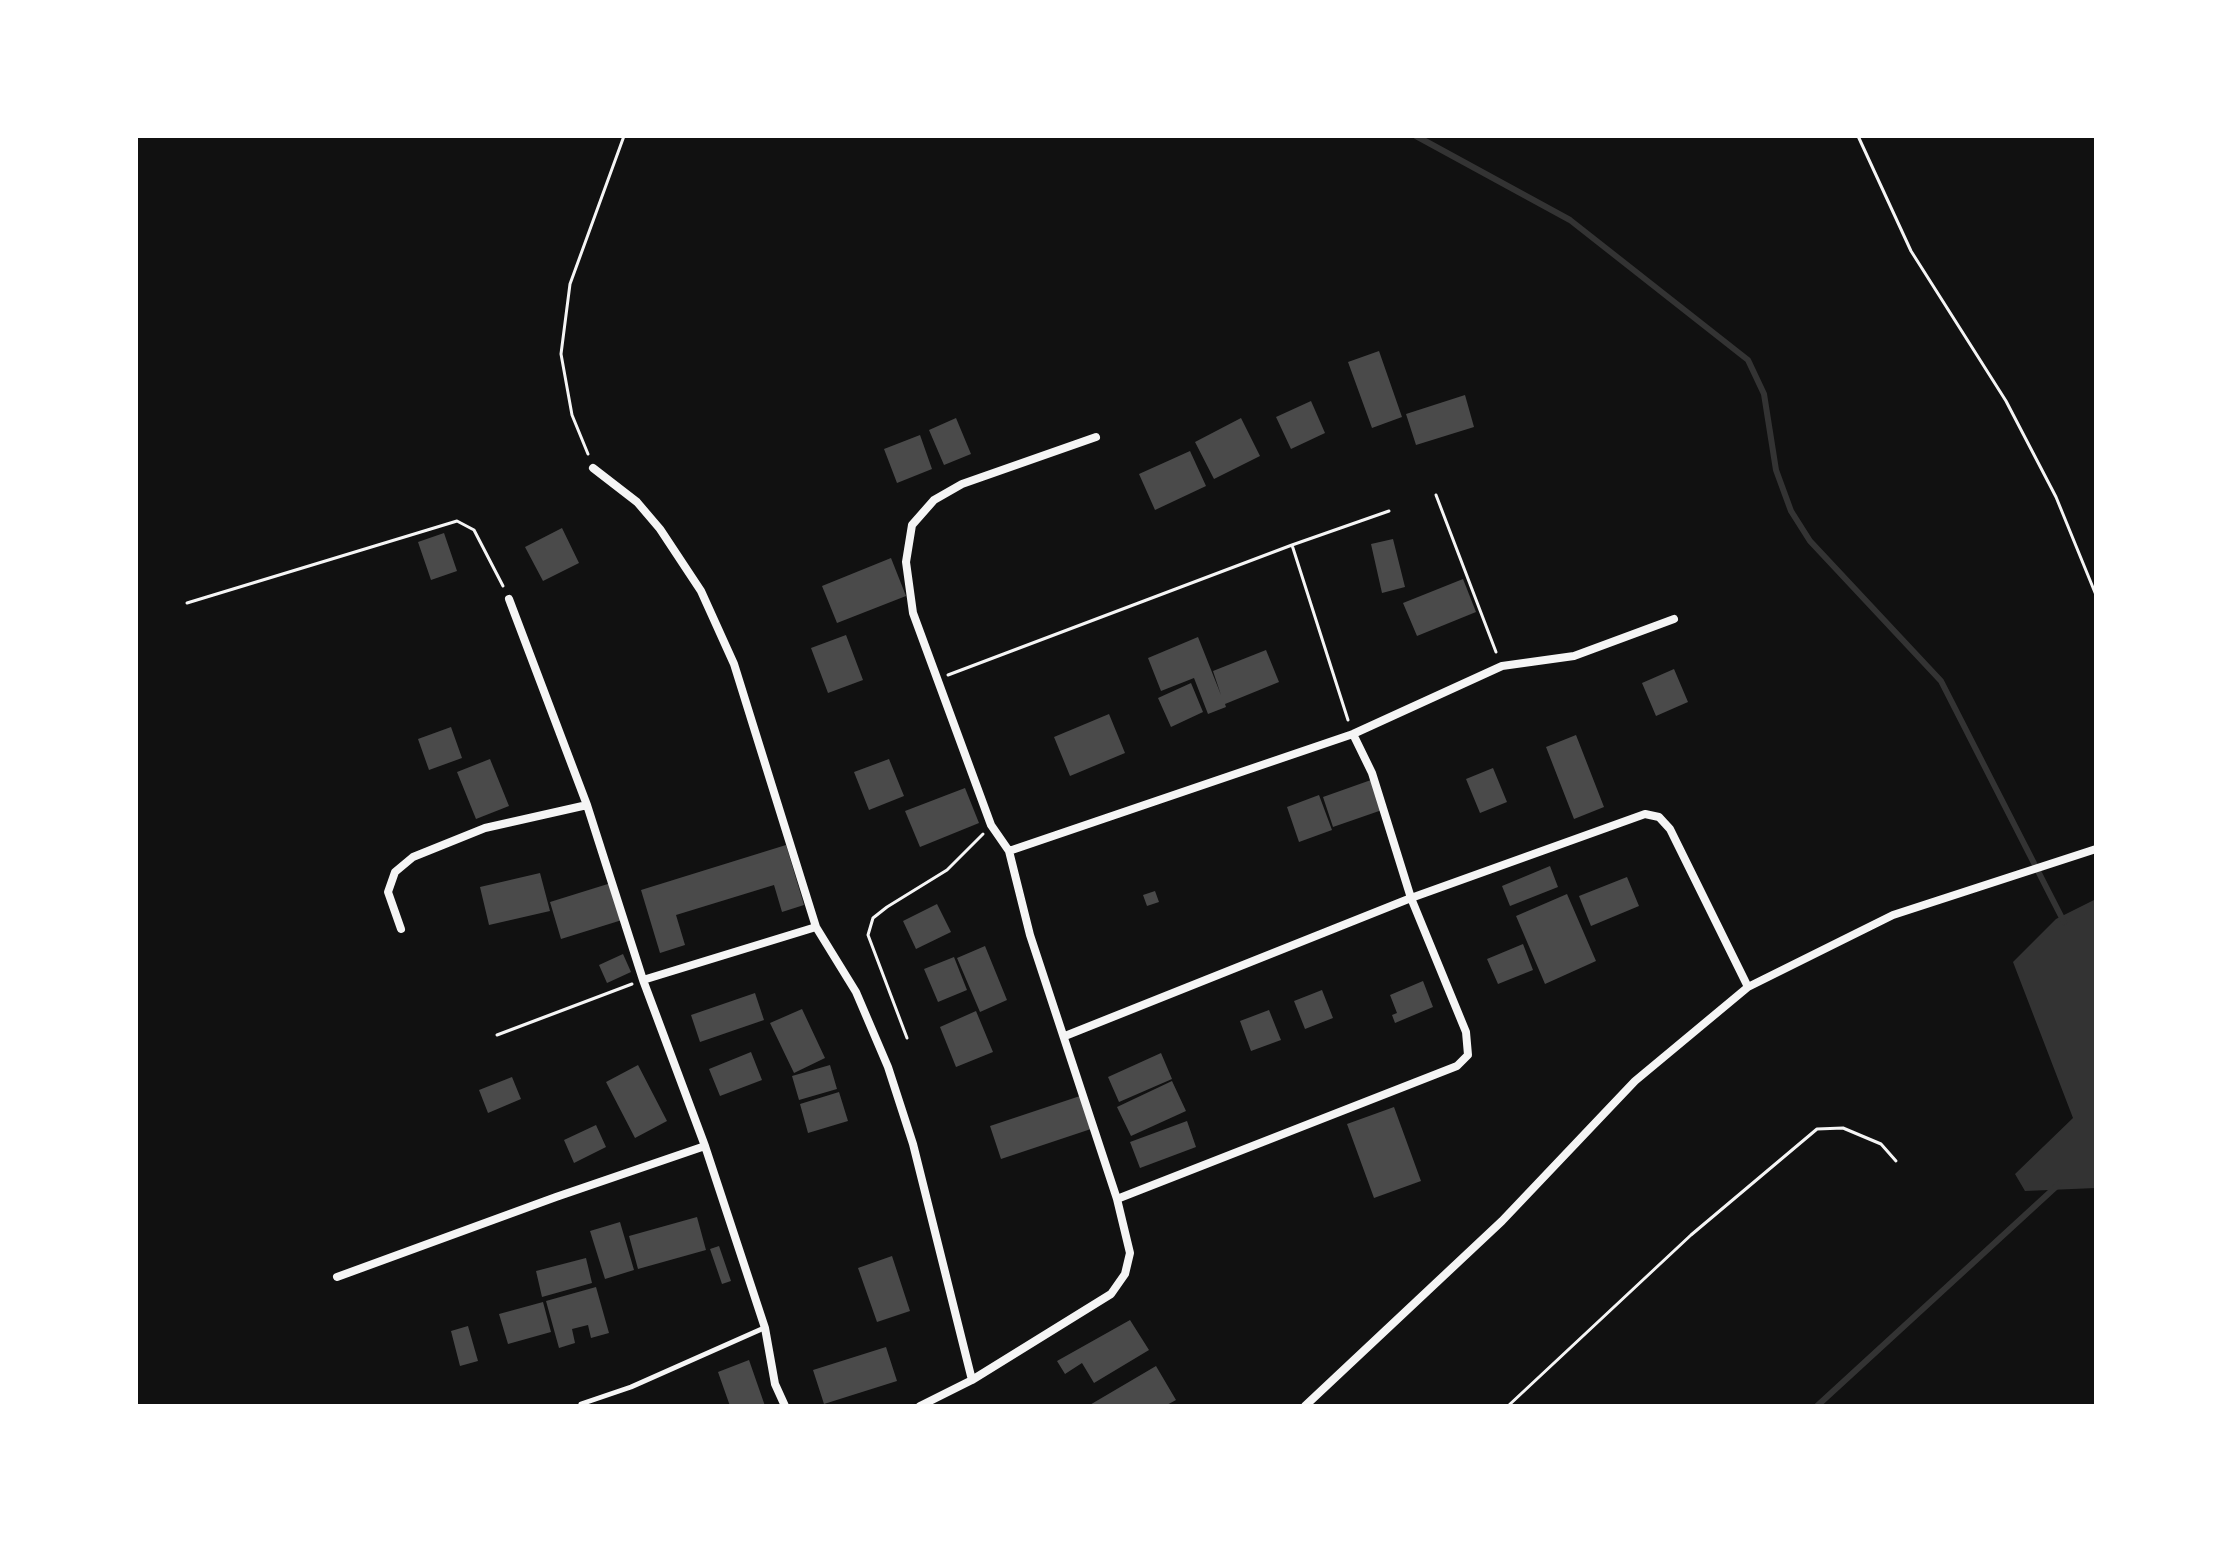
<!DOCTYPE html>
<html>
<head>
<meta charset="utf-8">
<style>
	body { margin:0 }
	#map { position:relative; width:2232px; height:1542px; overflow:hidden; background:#111; font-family:"Source Sans 3",sans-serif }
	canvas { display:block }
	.frame { position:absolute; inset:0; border:138px solid #fff; pointer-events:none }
</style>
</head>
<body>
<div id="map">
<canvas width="2232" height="1542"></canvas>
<div class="frame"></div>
</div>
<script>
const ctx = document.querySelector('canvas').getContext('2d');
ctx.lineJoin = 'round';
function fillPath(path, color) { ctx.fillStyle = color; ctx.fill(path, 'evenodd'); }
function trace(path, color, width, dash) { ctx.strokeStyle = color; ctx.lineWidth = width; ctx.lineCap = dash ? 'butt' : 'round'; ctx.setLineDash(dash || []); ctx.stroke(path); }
const water = new Path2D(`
	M2096,899v289l-71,3 -10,-17 58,-56 -60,-156 43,-43z`);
const stream = new Path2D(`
	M1416,136l154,84 178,140 16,34 12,76 15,41 19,30 131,140 123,241
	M1817,1406l242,-222`);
const building = new Path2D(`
	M1379,351l23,66 -30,11 -24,-66z
	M1465,395l9,32 -58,18 -10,-31z
	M1311,401l14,32 -34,16 -15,-32z
	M956,418l15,36 -27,11 -15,-35z
	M1241,418l19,38 -46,23 -19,-37z
	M920,435l12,34 -35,14 -13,-34z
	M1190,451l16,35 -51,24 -16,-36z
	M562,528l17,35 -36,18 -18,-34z
	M444,533l13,38 -26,9 -13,-38z
	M1393,539l12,48 -23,6 -11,-49z
	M891,558l15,38 -69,27 -15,-37z
	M1463,579l13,33 -59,24 -14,-33z
	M846,635l17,45 -35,13 -17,-45z
	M1198,637l23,58 -8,-24 53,-21 13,32 -54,22 1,3 -18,7 -14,-36 -33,13 -13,-33z
	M1674,669l14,33 -32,14 -14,-33z
	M1191,683l12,29 -32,15 -13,-29z
	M1109,714l16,39 -55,23 -16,-39z
	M451,727l11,31 -33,12 -11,-31z
	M1576,735l28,72 -30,12 -28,-72z
	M490,759l19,47 -33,13 -19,-47z
	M889,759l15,37 -35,14 -15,-38z
	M1493,768l14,34 -27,11 -14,-34z
	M1371,780l11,30 -49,17 -10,-30z
	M965,788l14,35 -59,24 -15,-36z
	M1319,795l13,35 -33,12 -12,-35z
	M786,845l18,60 -22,7 -8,-27 -98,30 9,30 -25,8 -19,-63z
	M1550,866l8,21 -48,19 -8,-20z
	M540,873l10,38 -61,14 -9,-38z
	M1627,877l12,29 -48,20 -12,-30z
	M611,883l11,37 -61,19 -11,-37z
	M1155,891l4,11 -12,4 -4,-11z
	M1567,894l29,67 -51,23 -29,-68z
	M937,904l14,28 -35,17 -13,-28z
	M1523,944l10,26 -35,14 -11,-25z
	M985,946l22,54 -27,12 -23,-54z
	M623,954l8,18 -24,11 -8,-18z
	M954,957l13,33 -29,12 -14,-33z
	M1423,981l10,26 -38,16 -3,-8 5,-2 -7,-18z
	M1322,990l11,28 -28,11 -11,-28z
	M755,993l9,27 -64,22 -9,-27z
	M802,1009l23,49 -31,15 -24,-50z
	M1269,1010l12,30 -30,11 -11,-30z
	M976,1011l17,41 -37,15 -16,-40z
	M751,1052l11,28 -42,16 -11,-27z
	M1161,1053l11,26 -53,23 -11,-25z
	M638,1065l29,56 -32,17 -29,-56z
	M830,1065l7,24 -38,11 -7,-24z
	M512,1077l9,22 -33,14 -9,-23z
	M1172,1081l14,30 -55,25 -14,-29z
	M839,1092l9,29 -40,12 -8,-29z
	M1080,1096l11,33 -90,30 -11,-33z
	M1394,1107l27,74 -47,17 -27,-74z
	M1187,1121l9,26 -56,21 -10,-26z
	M596,1125l10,22 -32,16 -10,-23z
	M697,1217l9,33 -68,19 -9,-33z
	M620,1222l14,48 -29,9 -15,-48z
	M719,1246l12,35 -9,3 -12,-35z
	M892,1256l18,55 -33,11 -19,-54z
	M586,1258l6,25 -50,14 -6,-26z
	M596,1287l13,46 -18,5 -3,-13 -16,4 3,14 -16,5 -13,-47z
	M543,1302l8,30 -43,12 -9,-30z
	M1130,1320l19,30 -55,33 -12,-20 -17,11 -8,-13z
	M468,1326l10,35 -18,5 -9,-35z
	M886,1347l11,34 -73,23 -11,-34z
	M749,1360l16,46h-35l-12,-34z
	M1156,1366l20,34 -11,6h-77z`);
const path = new Path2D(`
	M1858,136l53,115 95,150 50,96 40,98
	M588,454l-16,-39 -11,-61 9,-70 54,-148
	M1436,495l60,157
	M1292,545l56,175
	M187,603l270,-82 17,9 29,56
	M948,675l344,-130 97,-34
	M497,1035l135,-51
	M907,1038l-39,-103 5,-17 14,-11 60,-37 36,-36
	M1508,1406l183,-171 126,-106 26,-1 38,16 15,17`);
const service = new Path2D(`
	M581,1404l50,-17 133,-59`);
const minor = new Path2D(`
	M593,468l44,34 23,27 41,62 33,73 82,263 40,65 32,75 25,77 59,236
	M509,599l78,206 56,175 62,166 60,182 10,56 10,22
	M1009,851l344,-117 149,-68 72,-10 100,-37
	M401,929l-13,-37 7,-20 18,-15 72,-29 102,-23
	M643,980l173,-53
	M1065,1036l346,-138 -39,-125 -19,-39
	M1117,1199l340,-133 11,-11 -2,-23 -55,-134 234,-84 14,3 11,12 78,158
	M337,1277l219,-80 149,-51
	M920,1406l52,-26 139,-86 14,-20 5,-21 -13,-54 -87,-264 -21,-84 -18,-26 -78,-212 -7,-51 6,-37 22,-25 28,-16 134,-47
	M1305,1406l197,-185 133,-140 113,-94 145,-72 203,-66`);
fillPath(water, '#333');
trace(stream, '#333', 6);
fillPath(building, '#4a4a4a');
trace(path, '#f5f5f5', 3);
trace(service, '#f5f5f5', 5);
trace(minor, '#f5f5f5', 8);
</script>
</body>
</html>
